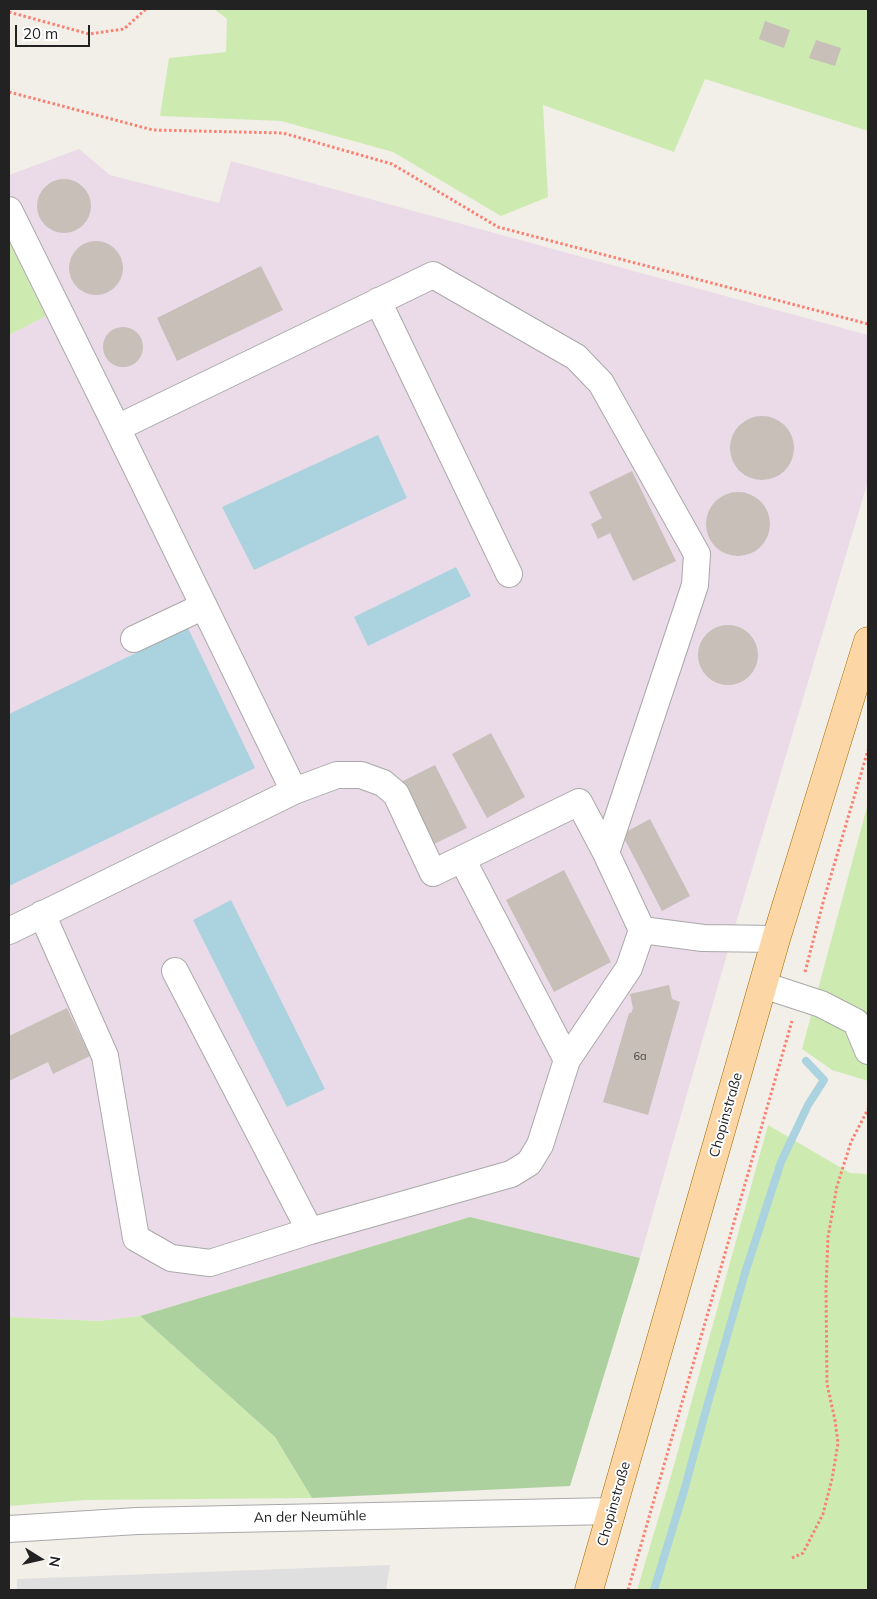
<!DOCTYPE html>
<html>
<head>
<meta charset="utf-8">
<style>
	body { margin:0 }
	#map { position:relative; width:877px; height:1599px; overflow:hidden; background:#f2efe9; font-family:Mulish,sans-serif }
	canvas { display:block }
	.frame { position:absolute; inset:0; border:10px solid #222; pointer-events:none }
	.north { position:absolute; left:15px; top:1534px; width:50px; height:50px; -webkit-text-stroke:4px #fff; paint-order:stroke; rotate:100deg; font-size:14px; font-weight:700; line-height:20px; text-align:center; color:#222 }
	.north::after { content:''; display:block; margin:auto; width:18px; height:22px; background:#222; clip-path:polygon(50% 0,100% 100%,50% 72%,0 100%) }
	.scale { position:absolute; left:15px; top:25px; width:75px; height:22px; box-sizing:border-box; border:2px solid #222; border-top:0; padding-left:6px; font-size:15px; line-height:18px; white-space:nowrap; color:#222; -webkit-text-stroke:4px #fff; paint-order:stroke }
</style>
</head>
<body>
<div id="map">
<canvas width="877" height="1599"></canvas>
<div class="frame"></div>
<div class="north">N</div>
<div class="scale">20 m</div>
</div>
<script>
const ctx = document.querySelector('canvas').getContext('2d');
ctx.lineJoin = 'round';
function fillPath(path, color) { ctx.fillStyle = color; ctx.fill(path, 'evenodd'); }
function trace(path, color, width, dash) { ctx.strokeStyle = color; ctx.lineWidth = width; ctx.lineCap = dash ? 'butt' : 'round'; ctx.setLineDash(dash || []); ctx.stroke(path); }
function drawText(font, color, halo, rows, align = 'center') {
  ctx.font = font + ' Mulish,sans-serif'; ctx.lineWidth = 4; ctx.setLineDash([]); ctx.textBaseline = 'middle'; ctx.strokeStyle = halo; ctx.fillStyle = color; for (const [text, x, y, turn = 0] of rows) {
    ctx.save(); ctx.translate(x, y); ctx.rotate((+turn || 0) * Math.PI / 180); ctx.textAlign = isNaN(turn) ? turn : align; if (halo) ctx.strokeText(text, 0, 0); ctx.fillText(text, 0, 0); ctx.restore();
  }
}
const residential = new Path2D(`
	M390,1565l-4,25h-369v-11z`);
const industrial = new Path2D(`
	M79,149l31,26 109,28 12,-42 637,174v146l-132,442 -96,335 -170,-41 -330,99 -41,5 -90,-4v-982l37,-19 -37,-75v-66z`);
const grass = new Path2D(`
	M214,9h654v122l-163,-52 -31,73 -131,-47 5,92 -47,19 -108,-64 -112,-31 -121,-5 9,-58 57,-6 1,-33z
	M9,241l37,75 -37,19z
	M868,803v278l-36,-11 -30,-21z
	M768,1125l82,48 18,1v416h-231l34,-114z
	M140,1316l135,121 37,61 -226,2 -77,6v-189l90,4z`);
const forest = new Path2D(`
	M470,1217l170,41 -70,228 -258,12 -37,-61 -135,-121z`);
const water = new Path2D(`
	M378,435l29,63 -153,72 -32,-63z
	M456,567l15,29 -103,50 -14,-29z
	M188,628l67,140 -246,118v-172z
	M231,900l94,189 -38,18 -94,-187z`);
const stream = new Path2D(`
	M654,1590l30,-99 22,-81 39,-137 36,-111 27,-57 16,-25 -18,-19`);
const building = new Path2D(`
	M765,21l25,9 -6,18 -25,-9z
	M816,40l25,8 -6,18 -26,-8z
	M37 206a27 27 0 1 1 54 0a27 27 0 1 1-54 0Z
	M69 268a27 27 0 1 1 54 0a27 27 0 1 1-54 0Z
	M261,266l22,44 -106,51 -20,-43z
	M103 347a20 20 0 1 1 40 0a20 20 0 1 1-40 0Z
	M730 448a32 32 0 1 1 64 0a32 32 0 1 1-64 0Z
	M632,471l44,90 -43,20 -23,-48 -12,6 -7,-15 11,-6 -13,-26z
	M706 524a32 32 0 1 1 64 0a32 32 0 1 1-64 0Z
	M698 655a30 30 0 1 1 60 0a30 30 0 1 1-60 0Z
	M491,733l34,64 -38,21 -35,-64z
	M435,765l32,63 -33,16 -33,-62z
	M650,819l40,77 -28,15 -40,-77z
	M564,870l47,92 -57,30 -48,-92z
	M669,985l3,14 8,3 -32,113 -45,-13 26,-89h2l2,-5 -3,-14z
	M67,1008l23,48 -37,18 -5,-12 -39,19v-45z`);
const path = new Path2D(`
	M9,12l80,22 35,-5 22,-20
	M9,92l144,38 130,3 109,31 106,63 370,97
	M805,972l19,-73 44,-149
	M792,1558l11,-5 20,-39 9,-35 6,-36 -3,-23 -8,-36 -1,-95 2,-52 9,-51 14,-44 17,-33
	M628,1590l164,-569`);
const minor = new Path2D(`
	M9,210l108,218 177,363 43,-16h24l22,8 13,11 37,79 146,-71 27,51
	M378,301l131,273
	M117,428l316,-153 143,82 25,26 96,171 -2,31 -89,268 36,77 61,8 73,1
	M134,639l70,-33
	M462,859l105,201
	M42,914l63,142 31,182 35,20 39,5 100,-32 -135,-260
	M9,931l285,-140
	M763,985l58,19 35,18 12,29
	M310,1231l201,-57 18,-11 11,-18 27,-85 62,-92 13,-38
	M9,1529l128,-8 475,-10`);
const major = new Path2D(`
	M589,1590l187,-651 92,-298`);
const numberNames = [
	["6a",640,1057]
];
const streetNames = [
	["Chopinstraße",726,1115,-74],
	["Chopinstraße",614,1504,-74],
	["An der Neumühle",310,1517,-1]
];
fillPath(residential, '#e0dfdf');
fillPath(industrial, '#ebdbe8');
fillPath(grass, '#cdebb0');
fillPath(forest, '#add19e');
fillPath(water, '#aad3df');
trace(stream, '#aad3df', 8);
fillPath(building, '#c7bfb8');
trace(minor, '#a9a9a9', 28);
trace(major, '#a06b00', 29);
trace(path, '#fa8072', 3, [2.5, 2.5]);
trace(minor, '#fff', 26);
trace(major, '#fcd6a4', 28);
drawText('11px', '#4b4948', null, numberNames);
drawText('14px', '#222', '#fff', streetNames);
</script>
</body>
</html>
